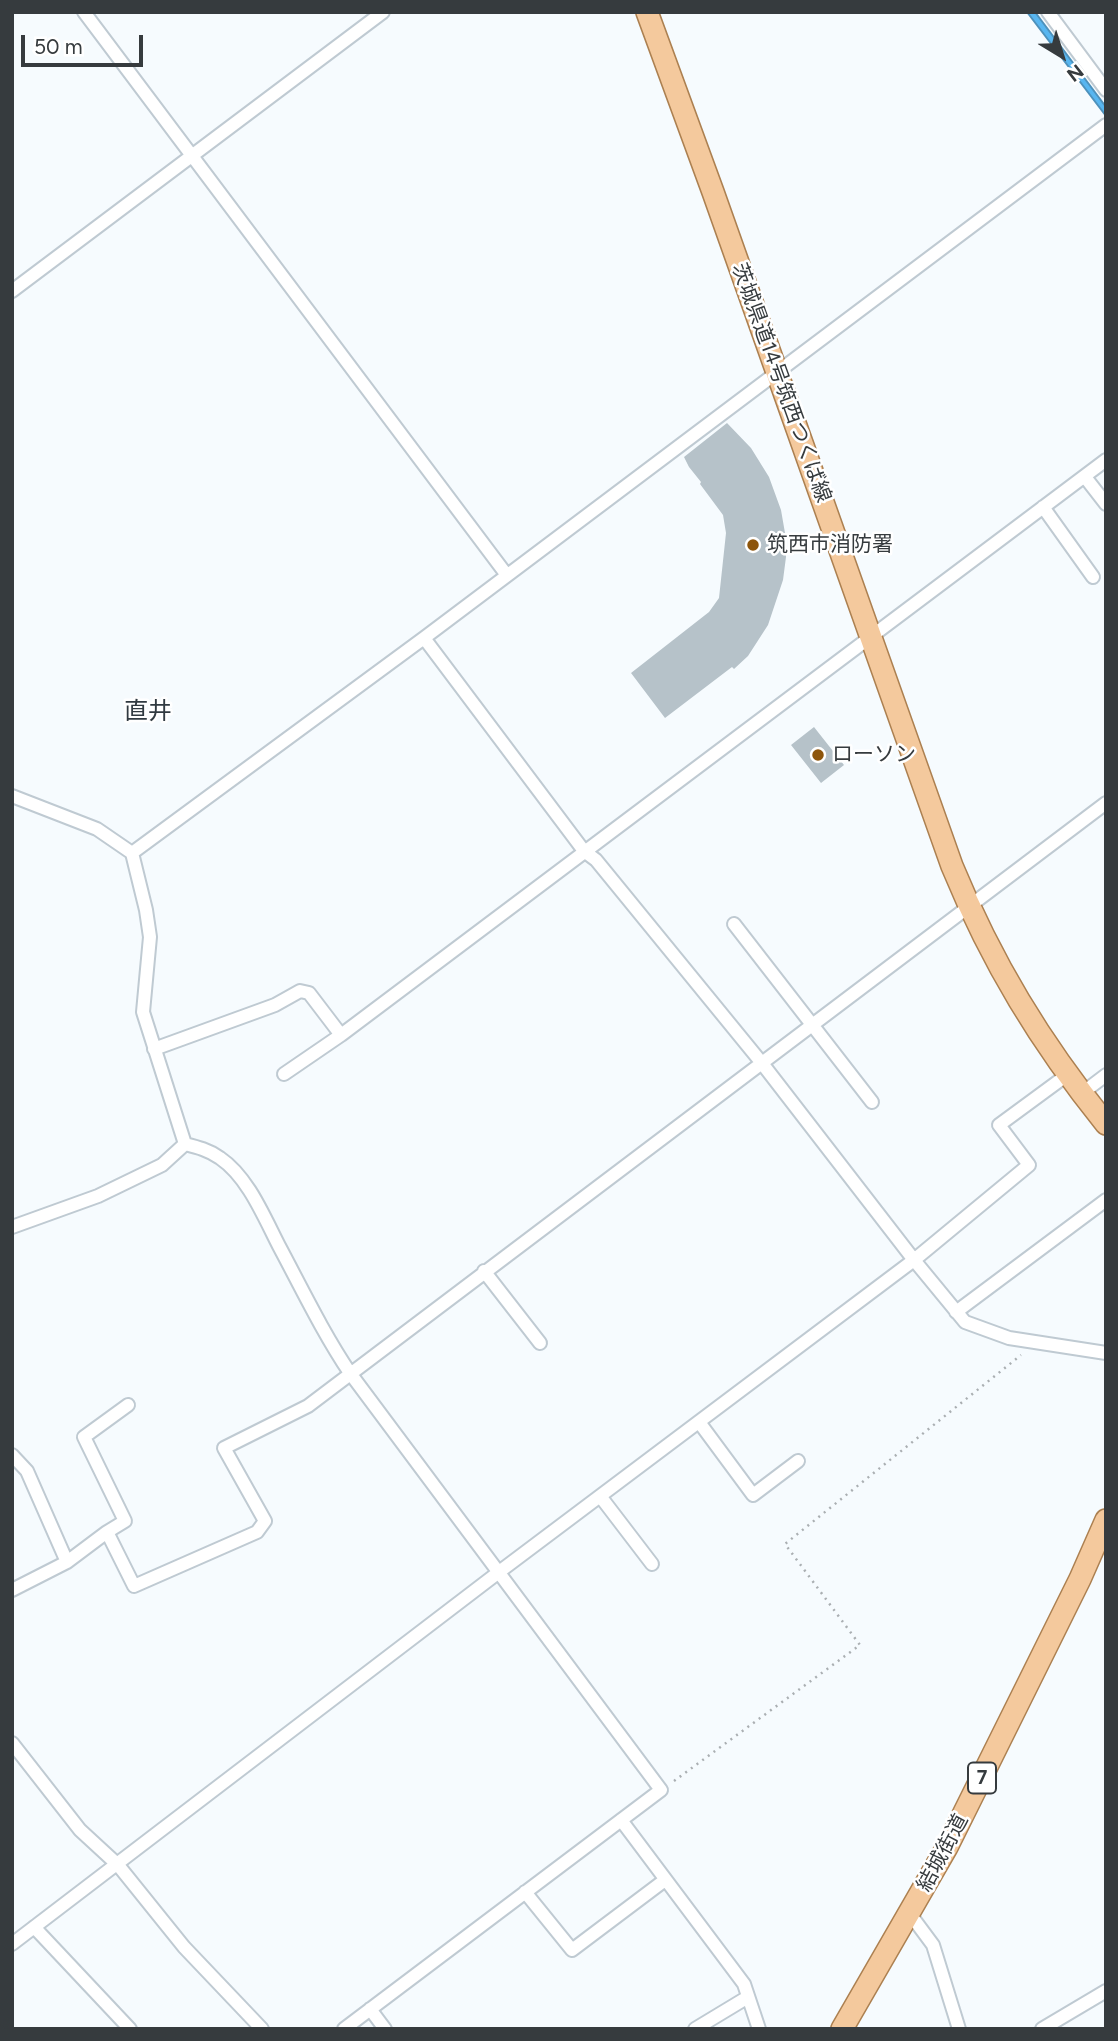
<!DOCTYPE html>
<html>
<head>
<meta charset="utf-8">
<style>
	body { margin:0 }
	#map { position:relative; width:1118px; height:2041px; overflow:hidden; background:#f6fbfe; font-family:Figtree,sans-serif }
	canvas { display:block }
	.frame { position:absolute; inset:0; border:14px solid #363b3e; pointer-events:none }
	.north { position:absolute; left:1027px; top:21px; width:70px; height:70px; -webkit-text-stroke:5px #fff; paint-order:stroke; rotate:142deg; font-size:19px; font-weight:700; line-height:28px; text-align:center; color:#363b3e }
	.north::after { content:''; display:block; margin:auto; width:24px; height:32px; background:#363b3e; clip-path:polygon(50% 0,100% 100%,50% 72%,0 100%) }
	.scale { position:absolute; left:21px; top:35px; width:122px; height:32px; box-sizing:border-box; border:4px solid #363b3e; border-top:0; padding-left:9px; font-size:21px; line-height:24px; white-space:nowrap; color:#363b3e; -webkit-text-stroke:5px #fff; paint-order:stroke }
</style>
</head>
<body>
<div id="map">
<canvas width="1118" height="2041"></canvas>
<div class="frame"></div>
<div class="north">N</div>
<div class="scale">50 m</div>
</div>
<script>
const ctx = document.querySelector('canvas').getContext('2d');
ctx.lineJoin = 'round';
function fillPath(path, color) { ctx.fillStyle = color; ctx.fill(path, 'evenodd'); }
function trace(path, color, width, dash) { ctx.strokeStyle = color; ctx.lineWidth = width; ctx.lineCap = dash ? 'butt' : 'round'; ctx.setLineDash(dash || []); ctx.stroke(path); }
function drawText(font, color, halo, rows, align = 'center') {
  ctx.font = font + ' Figtree,"Noto Sans JP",sans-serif'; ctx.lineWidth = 5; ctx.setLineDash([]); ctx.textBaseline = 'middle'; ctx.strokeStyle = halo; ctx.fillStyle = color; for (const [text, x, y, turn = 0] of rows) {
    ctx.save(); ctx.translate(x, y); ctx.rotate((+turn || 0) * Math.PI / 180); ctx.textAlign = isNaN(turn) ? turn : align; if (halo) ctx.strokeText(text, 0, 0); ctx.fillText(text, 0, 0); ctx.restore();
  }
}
const water = new Path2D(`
	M1027,12h8l71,95v9z`);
const building = new Path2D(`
	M727,423l24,25 18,29 12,33 4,23 1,24 -3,23 -15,45 -20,31 -14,13 -2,-2 -67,51 -34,-45 78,-61 10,-14 7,-65 -3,-18 -23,-31 1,-2 -12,-15 -5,-10z
	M814,727l30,38 -23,18 -30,-38z`);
const path = new Path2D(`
	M674,1781l186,-136 -75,-101 236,-189`);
const minor = new Path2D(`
	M84,12l422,562
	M1048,12l58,78
	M12,291l371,-279
	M1085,477l21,27
	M1043,507l50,70
	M424,638l160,213 12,9 165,202 153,198 51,62 44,16 97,15
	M12,796l85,33 35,24 14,57 4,27 -7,75 42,132
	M132,853l292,-215 682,-513
	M734,924l138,178
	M154,1049l121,-44 25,-14 9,2 32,42
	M284,1074l57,-39 765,-575
	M1081,1094l25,-19
	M185,1144c12,3 24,6 35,14 28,19 44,59 59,88 23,43 44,87 71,127l311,417 -317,239
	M12,1227l86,-31 64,-31 23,-21
	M484,1271l56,72
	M956,1312l150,-112
	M699,1422l54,73 45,-34
	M12,1455l15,16 40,91
	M600,1496l52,68
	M107,1532l27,54 123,-54 8,-11 -41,-73 84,-42 798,-603
	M12,1590l55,-28 40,-30 18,-11 -41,-84 44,-32
	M12,1743l68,87 38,35 66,82 78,82
	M621,1820l123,164 15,45
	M525,1892l47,58 93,-70
	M910,1914l23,31 26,84
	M34,1927l96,102
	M12,1944l487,-372 415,-312 115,-95 -30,-40 68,-50
	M370,2009l15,20
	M695,2029l53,-32
	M1042,2029l64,-38`);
const primary = new Path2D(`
	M647,12l66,180 239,674c40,97 88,176 154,258
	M842,2029l105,-182 133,-268 26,-59`);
const markers = [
	[753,545,7,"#8d550b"],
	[818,755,7,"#8d550b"]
];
const shields = [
	[982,1778,28]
];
const shieldNames = [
	["7",982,1778]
];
const streetNames = [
	["茨城県道14号筑西つくば線",781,383,70],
	["結城街道",943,1853,-62]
];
const poiNames = [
	["筑西市消防署",767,545],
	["ローソン",832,755]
];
const quarterNames = [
	["直井",148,712]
];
fillPath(water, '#58b6f0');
trace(water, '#4e91bb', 2);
fillPath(building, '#b6c2c9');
trace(minor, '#bfcad2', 16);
trace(primary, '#ac8051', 24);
trace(path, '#aaafb2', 2.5, [2, 5]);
trace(minor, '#fff', 12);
trace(primary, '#f4c99d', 21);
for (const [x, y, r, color] of markers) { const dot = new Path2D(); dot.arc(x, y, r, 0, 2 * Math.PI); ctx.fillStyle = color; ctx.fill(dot); trace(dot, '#fff', 2.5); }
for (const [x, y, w] of shields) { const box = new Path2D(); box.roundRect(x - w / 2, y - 15.5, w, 31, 5); ctx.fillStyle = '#fff'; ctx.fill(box); trace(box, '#363b3e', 2); }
drawText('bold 19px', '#363b3e', null, shieldNames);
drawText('21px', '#363b3e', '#fff', streetNames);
drawText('21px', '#363b3e', '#fff', poiNames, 'left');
drawText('24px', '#313a41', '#fff', quarterNames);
</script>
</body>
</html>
